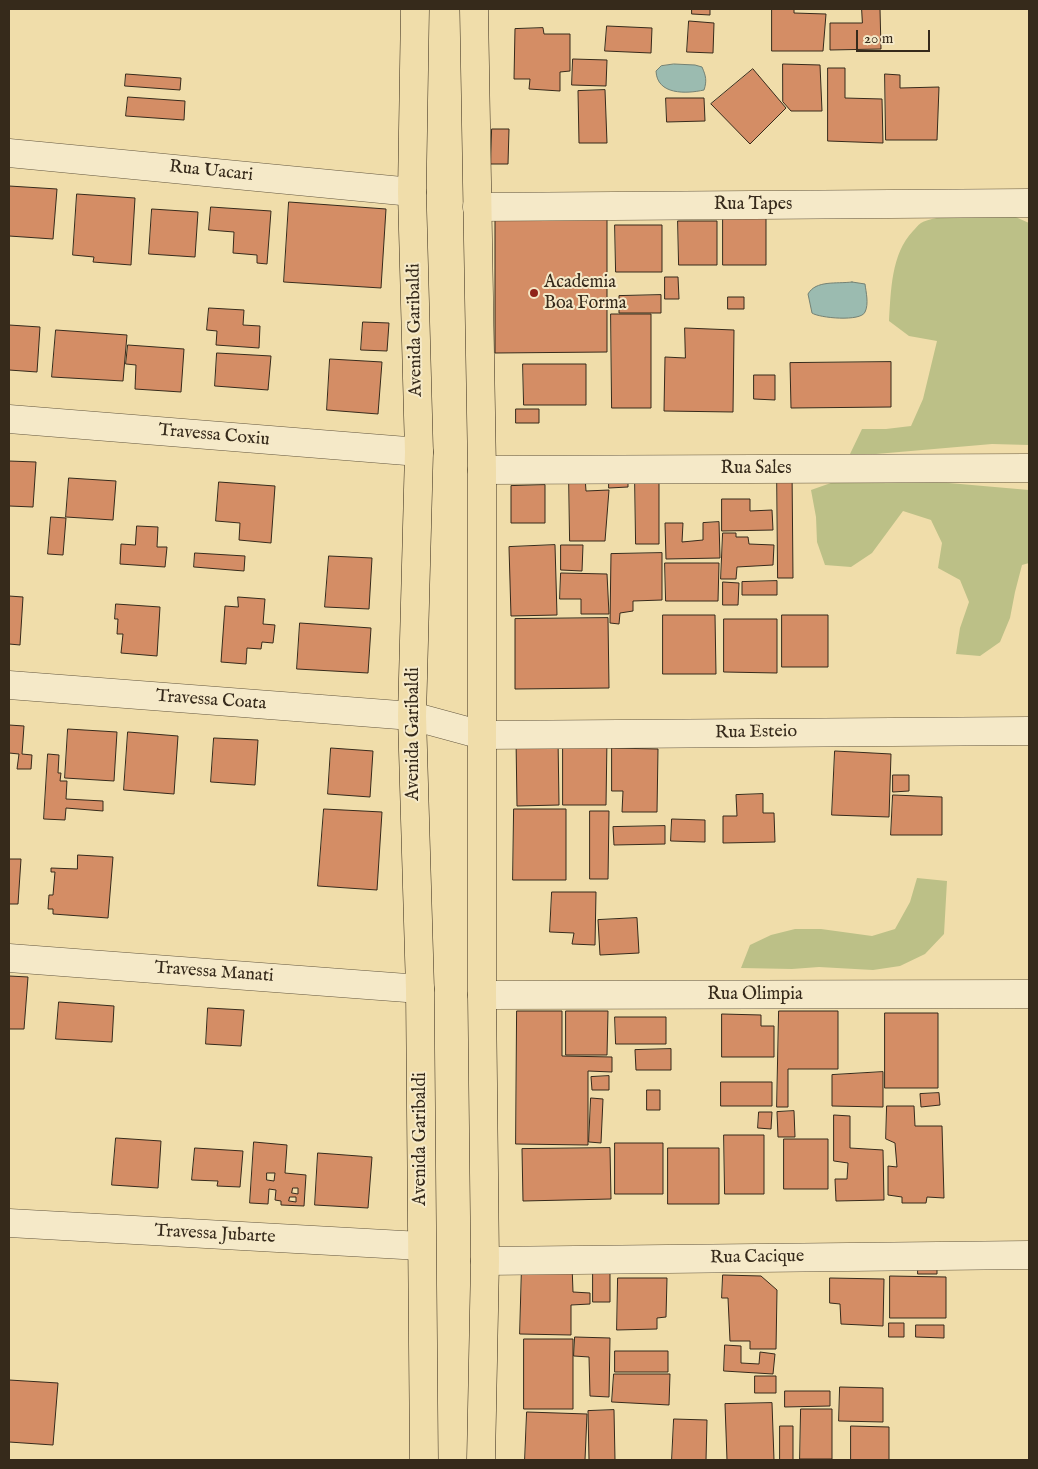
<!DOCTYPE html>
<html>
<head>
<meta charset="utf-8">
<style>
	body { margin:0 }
	#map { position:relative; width:1038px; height:1469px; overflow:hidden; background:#f0ddaa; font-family:"IM FELL English",serif }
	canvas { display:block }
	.frame { position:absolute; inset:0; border:10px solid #362a1b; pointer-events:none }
	.scale { position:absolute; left:856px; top:30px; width:74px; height:22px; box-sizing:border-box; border:2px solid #362a1b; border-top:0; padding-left:6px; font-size:15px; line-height:18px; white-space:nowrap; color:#362a1b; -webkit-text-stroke:4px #f5e9c8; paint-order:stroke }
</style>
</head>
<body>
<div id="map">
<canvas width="1038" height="1469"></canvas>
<div class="frame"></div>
<div class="scale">20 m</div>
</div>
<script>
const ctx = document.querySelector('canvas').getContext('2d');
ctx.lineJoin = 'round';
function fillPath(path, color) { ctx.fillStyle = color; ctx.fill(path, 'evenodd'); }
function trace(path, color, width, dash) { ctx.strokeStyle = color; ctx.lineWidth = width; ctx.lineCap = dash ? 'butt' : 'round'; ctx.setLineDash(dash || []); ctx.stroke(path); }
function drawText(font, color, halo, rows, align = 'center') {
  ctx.font = font + ' "IM FELL English",serif'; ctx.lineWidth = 4; ctx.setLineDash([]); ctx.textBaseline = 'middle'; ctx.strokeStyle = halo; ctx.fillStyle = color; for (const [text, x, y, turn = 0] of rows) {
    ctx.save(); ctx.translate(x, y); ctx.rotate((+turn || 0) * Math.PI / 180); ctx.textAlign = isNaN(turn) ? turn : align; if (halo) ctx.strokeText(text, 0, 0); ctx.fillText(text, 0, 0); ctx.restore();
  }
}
const green = new Path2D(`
	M1000,210l29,13v222l-37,-1 -116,10h-26l12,-25h24l25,-3 12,-27 14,-58 -28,-5 -20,-15c2,-30 2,-67 24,-90 2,-2 5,-6 8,-8 14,-8 61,-11 79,-13z
	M845,478l81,3 103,9v73l-7,2 -7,27 -5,26 -10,24 -20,14 -24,-2 4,-26 9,-26 -9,-22 -22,-12 4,-25 -11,-23 -28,-9 -31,42 -21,14 -26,-2 -8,-23 -1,-25 -5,-27z
	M917,878l30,3 -3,53 -19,20 -25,12 -27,4 -54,-3 -27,2 -51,-1 9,-23 21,-10 24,-6h26l51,7 23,-7 15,-27z`);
const water = new Path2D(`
	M674,64l21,1 7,2c4,9 5,14 2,23 -18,4 -47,5 -48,-19l5,-5z
	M852,282l13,2c1,8 4,20 0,28 -4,10 -46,6 -53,1l-4,-19c8,-14 28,-10 44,-12z`);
const building = new Path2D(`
	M692,9h18v6l-18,-1z
	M772,9h22v4l32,1 -3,37h-51z
	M862,9h18l1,40 -51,1v-27h32z
	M689,21l25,2 -1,30 -26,-1z
	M607,26l45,2 -1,25 -46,-2z
	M543,28l1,6h26v37l-10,1v19l-31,-2 1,-10h-16l1,-50z
	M573,59l34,1 -1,26 -34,-1z
	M783,64l37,1 2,46h-31l-8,-9z
	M828,68h17v30l37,1 1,44 -55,-2z
	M753,69l33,39 -36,36 -39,-40z
	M126,74l55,4 -1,12 -55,-4z
	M885,74l15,1v13l39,-1 -2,53h-51z
	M605,90l2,53h-28l-1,-52z
	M128,97l57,4 -1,19 -58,-4z
	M666,98h38l1,23 -38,1z
	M492,129h17l-1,35h-17z
	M9,186l48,3 -4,50 -44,-3z
	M77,194l58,4 -4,67 -38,-3 1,-5 -21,-2z
	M289,202l97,7 -5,79 -97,-6z
	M211,207l60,4 -4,53 -10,-1v-8l-24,-2 1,-21 -25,-2z
	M152,209l46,3 -3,45 -46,-3z
	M607,209v143l-112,1v-143z
	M723,210h43v55h-43z
	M678,221h39v44h-38z
	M615,225h47v47h-46z
	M665,277h13l1,22h-14z
	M661,295v18h-42v-17z
	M728,297h16v12h-16z
	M209,308l35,2 -1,15 17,1 -1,22 -43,-3 1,-14 -10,-1z
	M611,314h40v94h-39z
	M363,322l26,1 -2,28 -26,-1z
	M9,325l31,2 -3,45 -28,-2z
	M685,328l49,2 -1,82 -69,-1 1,-54 20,1z
	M56,330l71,5 -4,46 -71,-4z
	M128,345l56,4 -3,43 -46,-3 1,-24 -10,-1z
	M217,353l54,3 -3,34 -53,-4z
	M330,359l52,3 -4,52 -51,-4z
	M891,362v45l-100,1 -1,-45z
	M523,364h63v41h-62z
	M754,375h21v25l-21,-1z
	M516,409h23v14h-23z
	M9,461l27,1 -3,45 -24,-1z
	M777,469h15l1,109h-15z
	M609,471h19v16l-19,1z
	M569,477h16l1,14 23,-1 -4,51h-35z
	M69,478l47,3 -3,39 -47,-3z
	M635,479h24v65h-23z
	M219,482l56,4 -4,57 -32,-3 1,-17 -24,-2z
	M545,485v38h-34v-37z
	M722,499h28v12l22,-1 1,20 -51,1z
	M51,517l15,1 -3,37 -15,-1z
	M719,522l1,36 -54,1 -1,-36h18l-1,19 21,-2v-17z
	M137,526l21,1 -1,20h10l-2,20 -45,-3 1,-20 14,1z
	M723,533h13v4h12l1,7 25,1 -1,20 -36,2 -1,12h-15z
	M555,545l2,70 -46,1 -2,-69z
	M561,545h22l-1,26 -21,-1z
	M195,553l50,3 -1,15 -50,-4z
	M662,553v47l-29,1v10l-13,2 -1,11 -9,-1 1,-69z
	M329,556l43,2 -3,51 -44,-2z
	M665,563h54l-1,38h-52z
	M561,573l46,1 2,40h-28v-15h-21z
	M777,581v14h-35v-13z
	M723,582l16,1 -1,22h-15z
	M9,596l14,1 -3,48 -11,-1z
	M238,597l27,2 -2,25 12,1 -2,18 -11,-1 -1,7 -14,-1 -1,16 -25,-2 4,-56 13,1z
	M116,604l44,3 -3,49 -36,-3 2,-19h-6l1,-15h-3z
	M663,615h52l1,59h-53z
	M782,615h46v52h-46z
	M608,618l1,70 -94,1v-70z
	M724,619h53v54l-53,-1z
	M300,623l71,5 -3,45 -71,-4z
	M9,725l15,1 -2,28 10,1 -1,14h-14l2,-15 -10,-1z
	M68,729l49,3 -3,49 -49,-3z
	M128,732l50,4 -4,58 -50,-4z
	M558,737l1,68 -42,1 -1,-68z
	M214,738l44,2 -3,45 -44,-3z
	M563,738h44l-1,67h-43z
	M331,748l42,3 -3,46 -42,-3z
	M612,748l46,1 -1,63h-35l1,-21h-11z
	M835,751l56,3 -2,63 -57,-2z
	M48,754l11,1 -1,18h3l-1,8h7l-1,18 37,2v10l-37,-3 -1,12 -21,-1z
	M893,775h16v16l-16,1z
	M763,794v19h11l1,29 -52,1v-27h14l-1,-21z
	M893,795l49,2v38h-51z
	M324,809l58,3 -5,78 -59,-4z
	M514,809h52v71h-53z
	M590,811h19l-1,68h-18z
	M672,819l33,1v22l-34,-1z
	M665,826v18l-51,1 -1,-18z
	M78,855l35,2 -5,61 -55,-4v-5h-5l1,-14h4l2,-23h-4v-4l26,1z
	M9,859h12l-3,45h-9z
	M552,892h44l-1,53 -23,-1 2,-11 -24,-1z
	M637,918l2,35 -39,2 -2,-35z
	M9,976l19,1 -4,52h-15z
	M59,1002l55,4 -2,36 -56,-3z
	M208,1008l36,2 -3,36 -35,-2z
	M517,1011h45v45l50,1v15l-24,-1v74l-72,-1z
	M566,1011h42l-1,44h-41z
	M779,1011h59v58h-50v38h-11z
	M885,1013h53v75h-53z
	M722,1014l39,1v11h13v31h-52z
	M615,1017h51v27h-50z
	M671,1049v21h-35l-1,-20z
	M883,1072v35l-51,-1v-31z
	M609,1076v14h-17l-1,-13z
	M721,1082h51v24h-51z
	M647,1090h13v20h-13z
	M939,1093l1,12 -19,2 -1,-13z
	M591,1098l12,1 -2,44 -12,-1z
	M887,1106h27l1,20h27l2,72 -17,-1 -1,6h-24v-6l-14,-2v-29l9,1 -2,-24 -9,-4z
	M794,1111l1,26h-17l-1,-25z
	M759,1112h13l-1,17 -13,-1z
	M834,1115l16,1v32l33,2 1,50 -48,1 -1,-22h12l1,-16 -14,-2z
	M724,1135h40v59h-39z
	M116,1138l45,3 -3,47 -46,-3z
	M784,1139h44v50h-44z
	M254,1142l33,3 -2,28 21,2 -2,31 -23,-1v-4l-6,-1 1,-10 -7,-1 -1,15 -18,-1zM267,1173h8l-1,8 -7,-1zM293,1188h5v6l-6,-1zM290,1197h6v5l-7,-1z
	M615,1143h48v51h-48z
	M195,1148l48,3 -3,36 -23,-1 1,-5 -26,-1z
	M610,1148l1,51 -88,2 -1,-52z
	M668,1148h51v56h-51z
	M318,1153l54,4 -4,51 -53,-3z
	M522,1264l50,1 1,27 17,1v11l-19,1v30l-51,-1z
	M593,1264h17v38h-17z
	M918,1265h19v9h-19z
	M723,1275l38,1 16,14 -1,59h-26v-8h-20l-2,-43h-6z
	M890,1276l56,1v41h-56z
	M618,1278h49l-1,39 -9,1v11l-40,1z
	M830,1278l54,1 -1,47 -42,-2 -1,-20 -10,-1z
	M889,1323h15v14h-15z
	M916,1325h28v13l-28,-1z
	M575,1337l35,1 -1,59 -19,-1 -1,-39 -15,-1z
	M524,1339h49v70h-49z
	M725,1345l16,1v17l18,1 1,-12 15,2 -2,20 -49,-3z
	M615,1351h53v21h-53z
	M614,1374h56l-1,31 -57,-3z
	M755,1376h21v17h-21z
	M9,1380l49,3 -5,62 -44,-3z
	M840,1387l43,1v34l-44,-1z
	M785,1391h45v15l-45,1z
	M772,1403l2,57h-47l-2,-56z
	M801,1409h31v50h-32z
	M614,1410l1,50h-26l-1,-49z
	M527,1412l60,2 -2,46h-60z
	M674,1419l33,1 -1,40h-34z
	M780,1426h13v34h-13z
	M851,1426l38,1v33h-38z`);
const minor = new Path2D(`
	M9,153l403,39
	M477,207l552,-4
	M9,419l410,33
	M482,470l547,-2
	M9,685l403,31 70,19 547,-4
	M9,958l411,31
	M482,995l547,-1
	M9,1223l412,23
	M485,1261l544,-6`);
const major = new Path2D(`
	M415,9l-3,183 7,260 -7,264 8,273 4,471
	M474,9l8,461v525l3,266 -4,199`);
const markers = [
	[534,293,5,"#8f2418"]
];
const streetNames = [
	["Rua Uacari",211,172,6],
	["Rua Tapes",753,205],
	["Avenida Garibaldi",416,330,-91],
	["Travessa Coxiu",214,436,5],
	["Rua Sales",756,469],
	["Travessa Coata",211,701,4],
	["Rua Esteio",756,733,-1],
	["Avenida Garibaldi",414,734,-90],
	["Travessa Manati",214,973,4],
	["Rua Olimpia",755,995],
	["Avenida Garibaldi",421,1139,-90],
	["Travessa Jubarte",215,1235,3],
	["Rua Cacique",757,1258,-1]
];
const poiNames = [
	["Academia",544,283],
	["Boa Forma",544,304]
];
fillPath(green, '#bcc087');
fillPath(water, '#9bbbb0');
trace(water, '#738174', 1);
fillPath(building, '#d48d65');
trace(building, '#362a1b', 1);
trace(minor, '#64573f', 29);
trace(major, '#362a1b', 29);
trace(minor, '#f5e9c8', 28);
trace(major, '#f0ddaa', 28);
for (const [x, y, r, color] of markers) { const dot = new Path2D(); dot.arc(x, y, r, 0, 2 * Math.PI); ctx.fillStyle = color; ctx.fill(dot); trace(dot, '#f5e9c8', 2); }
drawText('18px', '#362a1b', '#f5e9c8', streetNames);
drawText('18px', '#362a1b', '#f5e9c8', poiNames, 'left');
</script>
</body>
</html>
